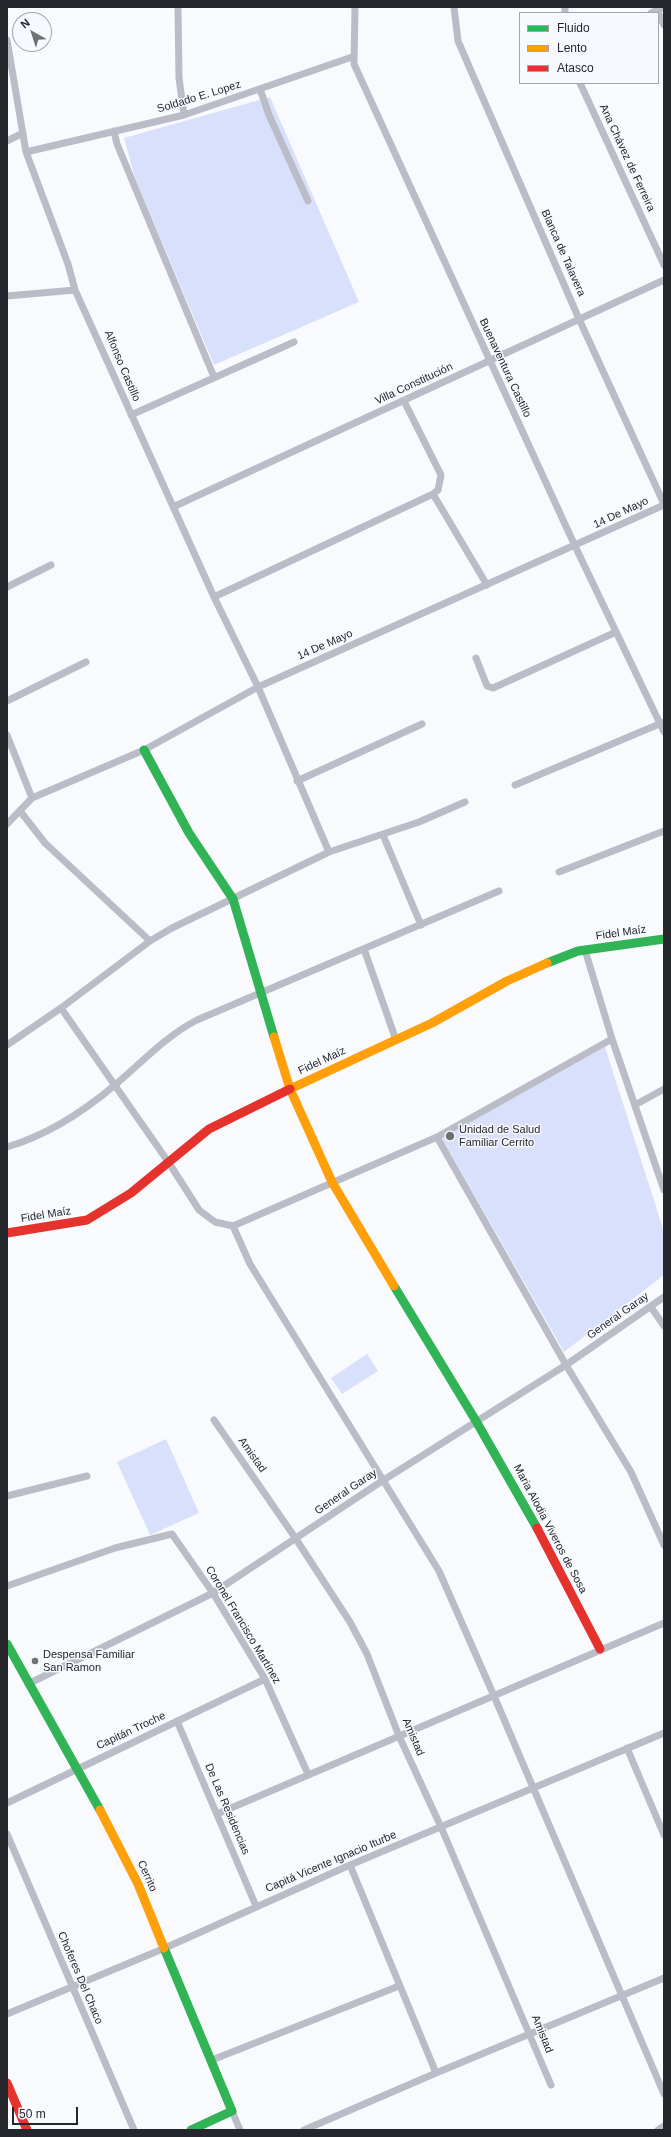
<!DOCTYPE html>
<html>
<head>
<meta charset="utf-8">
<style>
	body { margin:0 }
	#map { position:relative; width:671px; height:2137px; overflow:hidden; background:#f9fafd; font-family:Arial,sans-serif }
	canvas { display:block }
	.frame { position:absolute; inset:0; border:8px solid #26272c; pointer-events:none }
	.legend { position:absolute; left:519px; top:12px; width:140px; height:72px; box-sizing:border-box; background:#f7f9ff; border:1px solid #a3a5ab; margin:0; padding:5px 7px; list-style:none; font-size:12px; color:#26272c }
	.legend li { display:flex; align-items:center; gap:8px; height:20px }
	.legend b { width:20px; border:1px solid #a3a5ab }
	.north { position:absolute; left:12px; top:12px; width:40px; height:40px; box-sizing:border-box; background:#f7f9ff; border:1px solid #a3a5ab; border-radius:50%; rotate:321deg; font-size:11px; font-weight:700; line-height:16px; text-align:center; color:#26272c }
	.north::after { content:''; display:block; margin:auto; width:14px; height:18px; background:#707175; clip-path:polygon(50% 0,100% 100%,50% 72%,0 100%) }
	.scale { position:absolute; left:12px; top:2107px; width:66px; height:18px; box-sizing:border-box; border:2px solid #26272c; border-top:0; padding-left:5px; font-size:12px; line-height:14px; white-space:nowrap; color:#26272c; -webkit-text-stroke:3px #f7f9ff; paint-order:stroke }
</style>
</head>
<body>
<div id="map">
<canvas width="671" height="2137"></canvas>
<div class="frame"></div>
<ul class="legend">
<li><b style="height:5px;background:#30b455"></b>Fluido</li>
<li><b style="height:5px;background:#ff9f0a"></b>Lento</li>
<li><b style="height:5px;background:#e5322d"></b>Atasco</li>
</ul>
<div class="north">N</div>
<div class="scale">50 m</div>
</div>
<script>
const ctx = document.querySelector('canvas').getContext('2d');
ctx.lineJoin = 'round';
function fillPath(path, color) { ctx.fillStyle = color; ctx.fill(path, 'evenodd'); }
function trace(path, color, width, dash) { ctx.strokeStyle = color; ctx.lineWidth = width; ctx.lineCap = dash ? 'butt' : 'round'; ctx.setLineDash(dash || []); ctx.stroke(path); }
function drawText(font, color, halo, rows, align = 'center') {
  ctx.font = font + ' Arial,sans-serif'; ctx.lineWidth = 3; ctx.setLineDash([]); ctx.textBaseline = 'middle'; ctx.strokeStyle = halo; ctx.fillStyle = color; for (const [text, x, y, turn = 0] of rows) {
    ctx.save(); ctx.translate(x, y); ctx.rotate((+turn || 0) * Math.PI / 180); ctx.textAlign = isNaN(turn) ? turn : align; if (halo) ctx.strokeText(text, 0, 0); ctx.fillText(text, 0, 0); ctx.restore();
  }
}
const green = new Path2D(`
	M270,97l89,205 -145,63 -79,-187 -11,-40z
	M605,1047l59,185v43l-100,77 -122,-214z
	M367,1354l11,17 -36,23 -11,-16z
	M166,1439l33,74 -49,22 -33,-73z`);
const street = new Path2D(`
	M178,7l1,71 5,37
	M355,7l-1,57 221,482 89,186
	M454,7l4,34 121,278 85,185
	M565,7v6
	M657,10l7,15
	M651,13l13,-6
	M7,40l19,112 42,112 7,26 139,307 44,90 71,165
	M580,83l84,182
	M260,89l9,26 39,86
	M114,131l3,13 97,233
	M7,141l16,-8
	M26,152l158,-37 168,-58
	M7,296l68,-6
	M404,401l37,74 -3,15 -5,4 54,91
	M131,415l163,-73
	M173,507l491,-227
	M7,587l44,-22
	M214,597l219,-103
	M476,658l11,28 6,2 123,-56
	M7,701l79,-39
	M7,735l25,63
	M297,781l125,-57
	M515,785l149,-63
	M20,811l25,32 105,98
	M7,824l25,-26 112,-48 114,-63 406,-182
	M383,835l38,90
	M559,872l105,-41
	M364,949l32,91
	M585,950l27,89 52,151
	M61,1008l108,155 30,47 16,12 18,4 204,-89 129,228 65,107 33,73
	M7,1045l54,-37 89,-67 22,-13 157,-76 90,-30 46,-20
	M635,1105l29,-16
	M437,1137l175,-98
	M7,1147c41,-12 76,-35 108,-62 27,-23 51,-49 82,-65l302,-129
	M233,1226l17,38 189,307 55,125 170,398
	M651,1307l13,19
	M214,1420l82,119 54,83 17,32 32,82 42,91 110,258
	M7,1496l80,-20
	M7,1586l108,-38 57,-14 41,59 52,86 43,95
	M28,1684l185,-91 169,-112 184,-116 98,-68
	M177,1721l79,185
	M627,1748l37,87
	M7,1803l258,-124
	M217,1814l447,-191
	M7,1834l127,296
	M350,1865l86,208
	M7,2014l158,-66 185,-83 314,-132
	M212,2060l187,-74
	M232,2111l8,19
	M304,2130l132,-57 228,-95
	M658,2130l6,-4`);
const fast = new Path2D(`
	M144,750l45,83 44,66 41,138
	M547,963l31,-12 86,-12
	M394,1286l82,135 61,107
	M7,1644l93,166
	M164,1948l68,163 -41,19`);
const slow = new Path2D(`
	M274,1037l16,52 42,93 62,104
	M290,1089l142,-66 75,-42 40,-18
	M100,1810l38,74 26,64`);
const jam = new Path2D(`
	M7,1233l80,-13 44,-27 78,-64 81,-40
	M537,1528l63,121
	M7,2083l20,47`);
const markers = [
	[450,1136,5,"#707175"],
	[35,1661,4,"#707175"]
];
const streetNames = [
	["Soldado E. Lopez",199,97,-17],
	["Ana Chávez de Ferreira",627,158,65],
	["Blanca de Talavera",563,253,66],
	["Alfonso Castillo",122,366,67],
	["Buenaventura Castillo",505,368,65],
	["Villa Constitución",414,384,-25],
	["14 De Mayo",621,513,-25],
	["14 De Mayo",325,645,-24],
	["Fidel Maíz",621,933,-8],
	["Fidel Maíz",322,1061,-25],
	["Fidel Maíz",46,1215,-9],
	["General Garay",618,1316,-35],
	["Amistad",252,1455,55],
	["General Garay",346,1492,-34],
	["Maria Alodia Viveros de Sosa",550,1529,62],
	["Coronel Francisco Martínez",243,1625,59],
	["Capitán Troche",131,1731,-25],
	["Amistad",413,1737,67],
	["De Las Residencias",227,1809,67],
	["Capitá Vicente Ignacio Iturbe",331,1862,-23],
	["Cerrito",147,1876,66],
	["Choferes Del Chaco",80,1978,67],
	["Amistad",542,2034,68]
];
const poiNames = [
	["Unidad de Salud",459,1130],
	["Familiar Cerrito",459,1143],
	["Despensa Familiar",43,1655],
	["San Ramon",43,1668]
];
fillPath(green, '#d9e0fb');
trace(street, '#babdc7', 7);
trace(fast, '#30b455', 9);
trace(slow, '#ff9f0a', 9);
trace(jam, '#e5322d', 9);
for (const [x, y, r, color] of markers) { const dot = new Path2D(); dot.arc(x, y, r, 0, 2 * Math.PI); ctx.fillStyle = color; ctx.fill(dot); trace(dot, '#f7f9ff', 1.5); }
drawText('11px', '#26272c', '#f7f9ff', streetNames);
drawText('11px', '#26272c', '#f7f9ff', poiNames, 'left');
</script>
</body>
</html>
